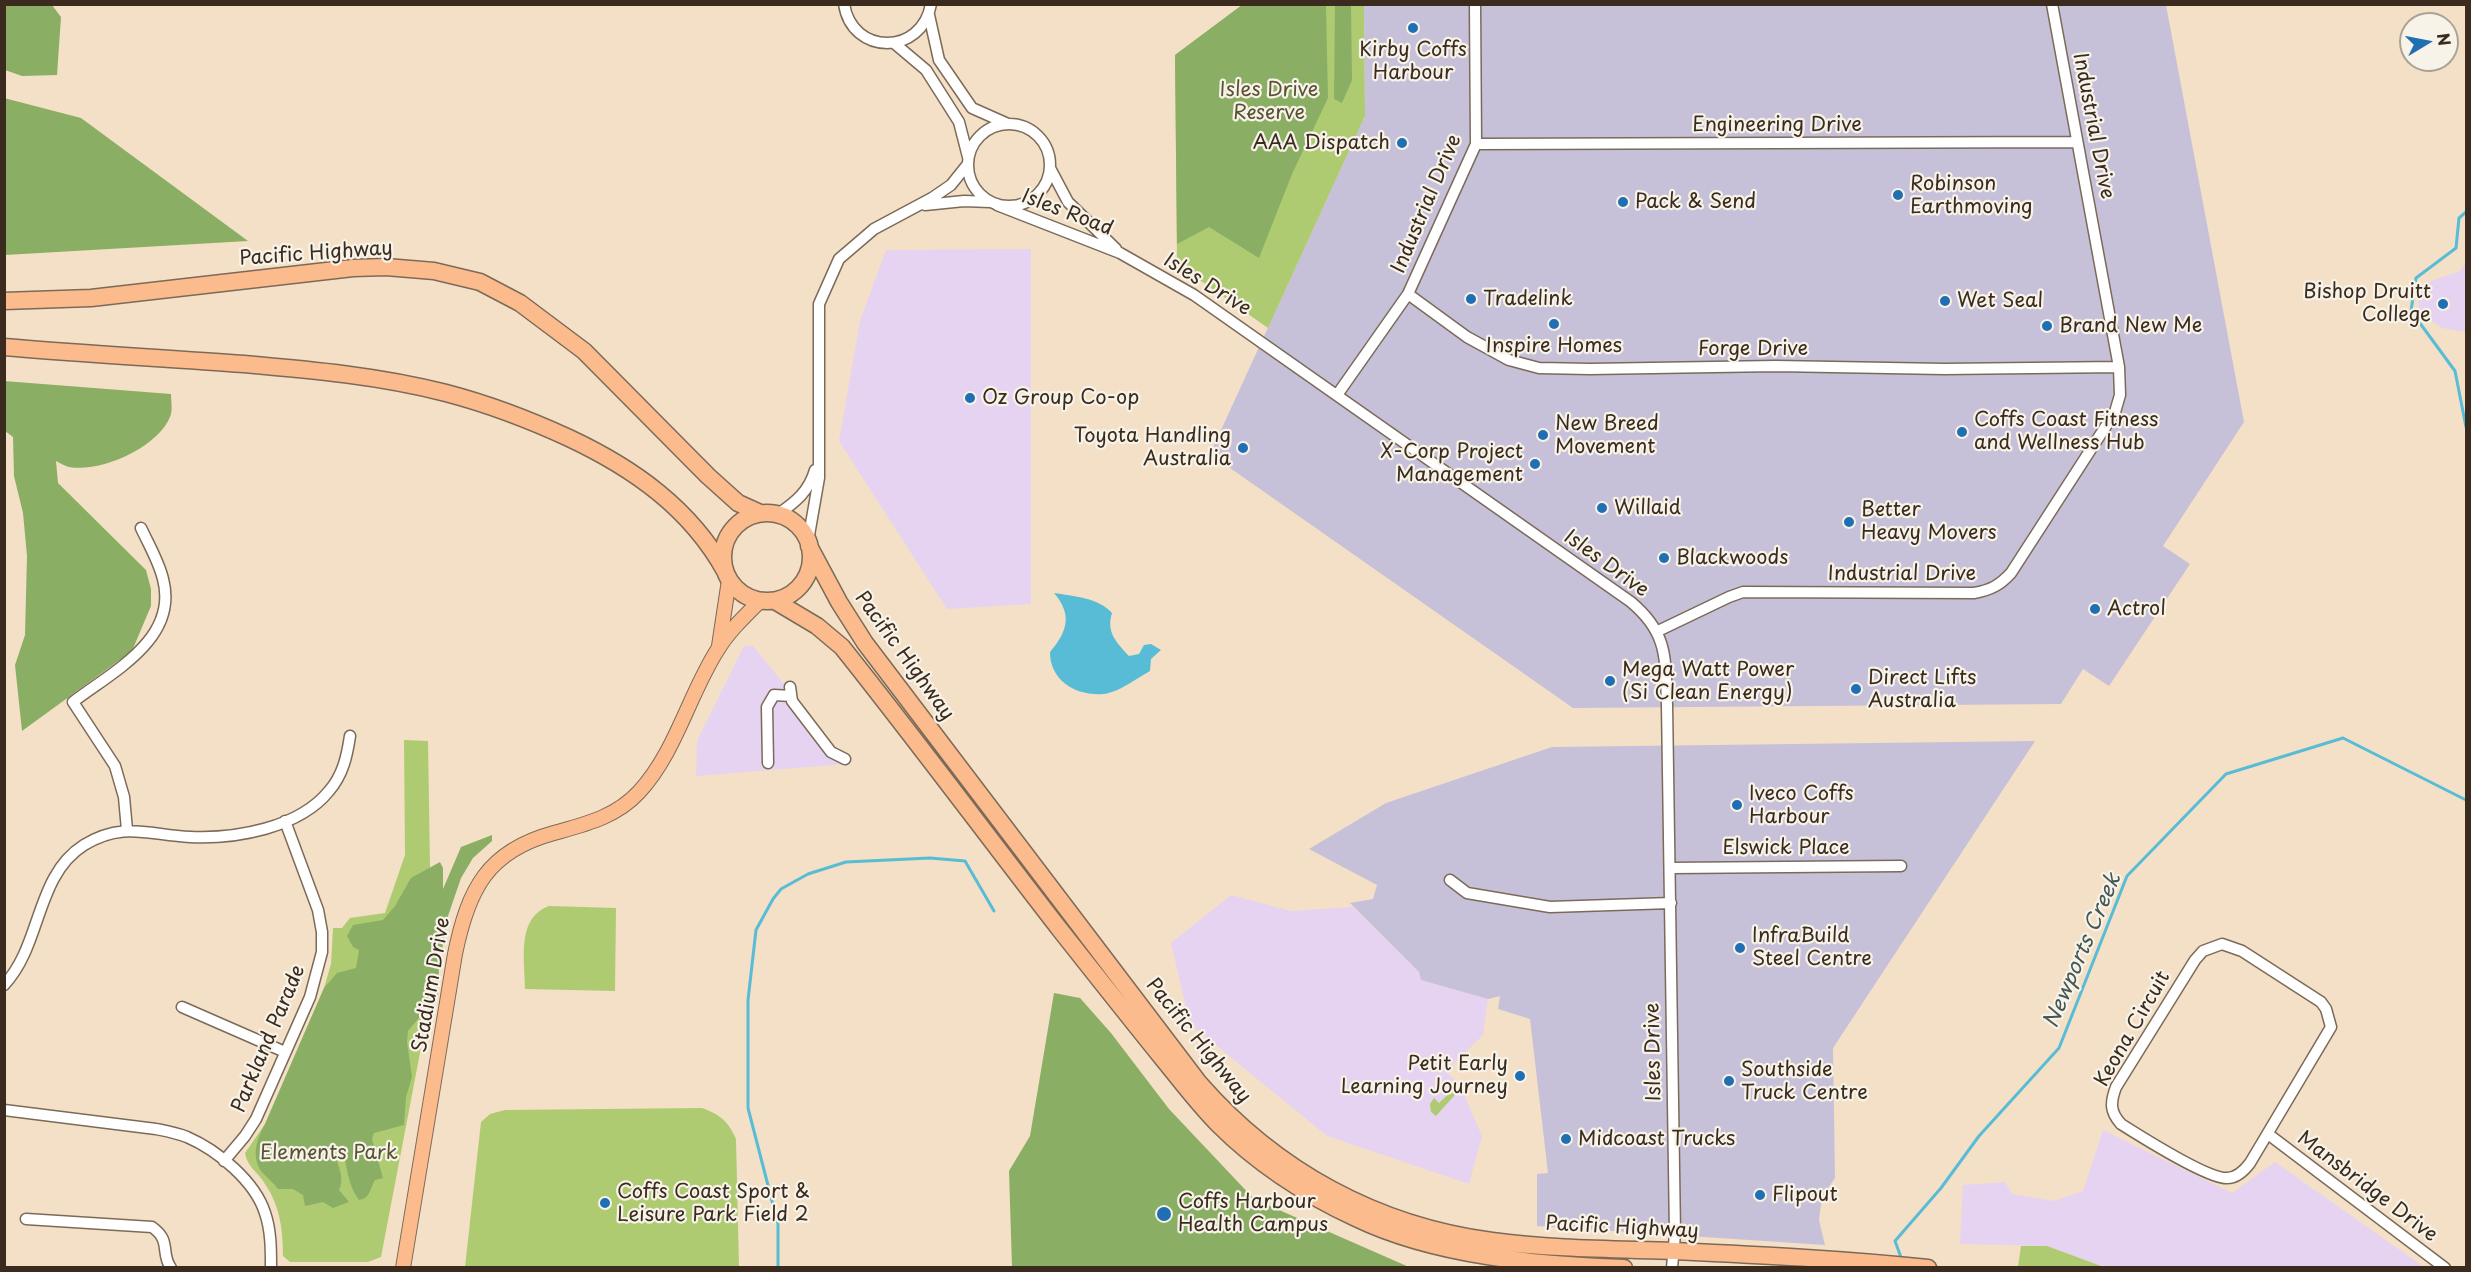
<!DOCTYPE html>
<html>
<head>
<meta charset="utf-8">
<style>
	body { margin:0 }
	#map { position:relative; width:2471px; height:1272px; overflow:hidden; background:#f4e0c6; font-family:"Playpen Sans",sans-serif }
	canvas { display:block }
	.frame { position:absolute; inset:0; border:6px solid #3b2a1e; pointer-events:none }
	.north { position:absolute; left:2399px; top:12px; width:60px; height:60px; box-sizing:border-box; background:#f7f3e8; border:2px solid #aca397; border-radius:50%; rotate:80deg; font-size:16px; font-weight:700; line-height:24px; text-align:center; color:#3b2a1e }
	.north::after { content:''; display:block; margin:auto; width:21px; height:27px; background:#1f6fb2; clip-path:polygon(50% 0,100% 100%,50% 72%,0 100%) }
</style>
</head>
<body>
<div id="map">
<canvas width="2471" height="1272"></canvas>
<div class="frame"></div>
<div class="north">N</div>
</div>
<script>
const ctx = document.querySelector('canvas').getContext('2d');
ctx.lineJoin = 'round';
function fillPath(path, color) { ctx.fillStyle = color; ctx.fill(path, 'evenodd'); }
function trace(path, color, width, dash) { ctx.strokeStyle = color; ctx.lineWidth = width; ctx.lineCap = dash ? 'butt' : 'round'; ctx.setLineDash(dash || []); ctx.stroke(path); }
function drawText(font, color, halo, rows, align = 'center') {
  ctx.font = font + ' "Playpen Sans",sans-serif'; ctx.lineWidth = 4.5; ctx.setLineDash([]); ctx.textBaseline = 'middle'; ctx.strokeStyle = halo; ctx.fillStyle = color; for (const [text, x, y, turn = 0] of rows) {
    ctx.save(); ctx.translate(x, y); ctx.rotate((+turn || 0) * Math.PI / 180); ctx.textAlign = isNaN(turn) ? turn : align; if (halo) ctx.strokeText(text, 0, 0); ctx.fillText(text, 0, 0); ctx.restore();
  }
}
const built = new Path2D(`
	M1031,249v355l-84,5 -108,-168 21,-120 26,-71z
	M2466,262v70l-24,-4 -22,-14 -3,-21 14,-12 29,-10z
	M744,646h9l82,101 10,17 -149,12 1,-35z
	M1231,895l60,16 62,-4 66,65 2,8 67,19 -5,36 -37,36 14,14 22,51 -13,48 -142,-48 -137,-112 -19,-81z
	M2103,1130l129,63 43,-31 149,105h-320l-57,-21 -87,-2 3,-59 42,-3 7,12 42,7 29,-10z`);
const industrial = new Path2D(`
	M1364,5h802l78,417 -81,124 27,18 -81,122 -26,-17 -22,35 -488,4 -363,-254 155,-338z
	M2035,741l-202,307 2,130 -13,19 -3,23 6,25 -288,-19v-52l11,-1 -18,-154 -32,-10 2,-13 -12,3 -67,-19 -2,-8 -69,-69 23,-4 4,-14 -68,-36 77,-46 166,-56z`);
const green = new Path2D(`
	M1242,5h122l1,111 -97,212 -91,-64 -2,-209z
	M404,740l24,1 4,249 -51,267 -13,5h-78l-7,-6c0,-26 -3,-50 -18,-72 -7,-12 -18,-17 -20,-31l20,-29 59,-136 7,-24 2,-36h9l8,-10 35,-5 20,-58z
	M549,906l67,2 -1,83 -90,-2c0,-29 -9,-71 24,-83z
	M1458,1085l3,3 -25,28 -5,-4 -1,-8 4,-6 5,5z
	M702,1108c19,7 26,13 34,31l3,128h-274l16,-145 9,-8 15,-4z
	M2021,1246h26l57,21h-86z`);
const forest = new Path2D(`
	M4,5h48l9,12 -4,58 -35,1 -17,-6z
	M1242,5h84l2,93 -36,76 -33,84 -50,-31 -32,17 -2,-189z
	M1335,5h16l1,75 -10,23 -8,-4z
	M4,98l77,20 167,123 -243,14z
	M4,381l167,13c0,7 2,17 -1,23 -12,30 -69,56 -101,50 -4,-1 -9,-4 -13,-6l2,22 88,87 5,19v17l-19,45 -110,80 -7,-66 10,-30 2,-79 -4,-43 -9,-37 -1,-39 -8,-6z
	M492,835v6l-19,17 -12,20 -13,38 -9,51 -1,28 -30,36 -1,11 5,35 -6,20 -2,28 -30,8 -2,6 11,39 -8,2c-5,8 -4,18 -16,20 -11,-14 -13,-36 -16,-53h-5l-3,7c3,13 10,23 4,36l10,12 -16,6 -10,-6 -18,4 -2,-11 -10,-6h-15c-5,-7 -12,-12 -17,-18 -10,-16 -4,-33 4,-47l59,-136 13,-15 19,-5 3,-18 -6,-3 -6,-11 6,-11 30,-5 12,-14 16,-28 29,-16 3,6v21l18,-42z
	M1054,993l26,5 31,35 58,76 85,90 155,68h-397l-3,-96 21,-35z`);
const water = new Path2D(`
	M1054,593c19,3 45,5 58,20 -6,19 4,29 17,43l10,-2 5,-9 7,-1 10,6 -10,9 -1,12c-13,7 -32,22 -47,23 -27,2 -53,-13 -53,-42 17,-20 23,-37 4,-59z`);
const stream = new Path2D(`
	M2466,212l-7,6 -3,30 -40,30 -5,33 44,60 11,56
	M1902,1260l-7,-19 46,-53 38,-52 80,-88 68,-172 99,-102 117,-36 123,62
	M778,1268v-44l-30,-116v-108l8,-70 17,-31 8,-10 27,-15 38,-12 84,-4 35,3 29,50`);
const minor = new Path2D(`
	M844,4c8,52 78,52 87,0
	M929,15l10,45 33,48 36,16
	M894,43l32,27 33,52 9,35
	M968 165a41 41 0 1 1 82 0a41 41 0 1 1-82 0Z
	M1476,144l601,-2
	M1050,168l18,34 48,47
	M925,205l39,-4 26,1
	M997,205l123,48 74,42 437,307c38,32 34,57 36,103l8,529 -3,34
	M1408,294l59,43 42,23 30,8 51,1 186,-3 168,3 175,-2
	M1337,395l71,-101 68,-150 -1,-140
	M778,514c18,-12 31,-23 37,-44
	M808,541l11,-63v-174l20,-45 35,-30 58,-31 19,-13 16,-20
	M1658,631l71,-34 14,-5 231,1c17,-3 26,-8 37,-20l104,-161 5,-17 -1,-28 -67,-363
	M790,687l2,14 39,51 14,7
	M768,763l-1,-56 7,-12 17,1
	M127,830l-3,-33 -9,-31 -42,-64c39,-30 106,-63 90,-123 -4,-17 -14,-34 -22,-51
	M1671,868l230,-2
	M1450,880l17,13 83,14 121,-4
	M2222,944l20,7 79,51 5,7 5,18 -81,136c-6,8 -13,15 -23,15 -19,1 -87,-42 -106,-54 -11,-12 -11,-21 -5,-37l79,-127 8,-9z
	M4,985c38,-40 31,-109 80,-140 39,-24 65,-10 106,-8 46,2 109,-9 139,-46 14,-16 18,-35 21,-55
	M182,1007l103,45
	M4,1110l152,19c10,2 21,4 31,8 30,13 68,44 78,76 6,17 6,36 6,55
	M2268,1134l177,134
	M224,1161l21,-25 11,-17 54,-122 12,-45v-20l-4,-22 -33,-89
	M26,1219l126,8c20,14 8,26 19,41`);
const major = new Path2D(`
	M719,646l10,-66
	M403,1268l52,-314c13,-64 32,-103 99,-121 32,-9 62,-16 85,-41 37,-40 50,-98 79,-143 11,-18 27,-33 42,-48`);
const highway = new Path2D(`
	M4,301l87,-3 262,-30 33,-1 48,4 46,11 40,21 64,48 124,125 30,27 22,10
	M4,347c80,7 160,11 240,17 68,6 136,12 202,29 42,11 84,27 123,45 64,30 121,70 156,133
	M723 557a44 44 0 1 1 88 0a44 44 0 1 1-88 0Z
	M809,546l30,56 26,41 334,440c77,88 178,143 293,158 60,8 122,8 182,10 85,4 170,8 254,17
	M775,601l42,25 25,21c75,94 146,190 219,284 34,43 68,86 102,128 18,22 35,45 55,65 39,39 88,71 138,94 79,38 182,47 268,50`);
const markers = [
	[1413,28,6,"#1f6fb2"],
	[1402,143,6,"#1f6fb2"],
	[1898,195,6,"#1f6fb2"],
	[1623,202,6,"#1f6fb2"],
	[1471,299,6,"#1f6fb2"],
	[1945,301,6,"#1f6fb2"],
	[2443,304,6,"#1f6fb2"],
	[1554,324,6,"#1f6fb2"],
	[2047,326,6,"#1f6fb2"],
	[970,398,6,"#1f6fb2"],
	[1962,432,6,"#1f6fb2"],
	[1543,435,6,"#1f6fb2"],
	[1243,448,6,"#1f6fb2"],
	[1535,464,6,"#1f6fb2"],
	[1602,508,6,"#1f6fb2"],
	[1849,522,6,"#1f6fb2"],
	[1664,558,6,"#1f6fb2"],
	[2095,609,6,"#1f6fb2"],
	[1610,681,6,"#1f6fb2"],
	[1856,689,6,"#1f6fb2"],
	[1737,805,6,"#1f6fb2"],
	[1740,948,6,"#1f6fb2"],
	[1520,1076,6,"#1f6fb2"],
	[1729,1081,6,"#1f6fb2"],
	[1566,1139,6,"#1f6fb2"],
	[1760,1195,6,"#1f6fb2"],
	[605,1203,6,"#1f6fb2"],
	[1164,1214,8,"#1f6fb2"]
];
const poiNames = [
	["Kirby Coffs",1413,50,"center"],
	["Harbour",1413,73,"center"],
	["AAA Dispatch",1390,143,"right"],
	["Robinson",1910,184],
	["Earthmoving",1910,207],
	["Pack & Send",1635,202],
	["Bishop Druitt",2431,292,"right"],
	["College",2431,315,"right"],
	["Tradelink",1483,299],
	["Wet Seal",1957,301],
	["Brand New Me",2059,326],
	["Inspire Homes",1554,346,"center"],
	["Oz Group Co-op",982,398],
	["Coffs Coast Fitness",1974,420],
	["and Wellness Hub",1974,443],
	["New Breed",1555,424],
	["Movement",1555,447],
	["Toyota Handling",1231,436,"right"],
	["Australia",1231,459,"right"],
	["X-Corp Project",1523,452,"right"],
	["Management",1523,475,"right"],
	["Willaid",1614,508],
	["Better",1861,510],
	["Heavy Movers",1861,533],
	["Blackwoods",1676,558],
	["Actrol",2107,609],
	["Mega Watt Power",1622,670],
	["(Si Clean Energy)",1622,693],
	["Direct Lifts",1868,678],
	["Australia",1868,701],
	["Iveco Coffs",1749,794],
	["Harbour",1749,817],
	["InfraBuild",1752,936],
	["Steel Centre",1752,959],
	["Petit Early",1508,1064,"right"],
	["Learning Journey",1508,1087,"right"],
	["Southside",1741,1070],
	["Truck Centre",1741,1093],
	["Midcoast Trucks",1578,1139],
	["Coffs Coast Sport &",617,1192],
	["Leisure Park Field 2",617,1215],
	["Flipout",1772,1195],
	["Coffs Harbour",1178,1202],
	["Health Campus",1178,1225]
];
const parkNames = [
	["Isles Drive",1269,90],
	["Reserve",1269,113],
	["Elements Park",329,1153]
];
const streetNames = [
	["Engineering Drive",1777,125],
	["Industrial Drive",2093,126,79],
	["Industrial Drive",1427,204,-67],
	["Isles Road",1067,213,21],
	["Pacific Highway",316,254,-4],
	["Isles Drive",1207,285,32],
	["Forge Drive",1753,349],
	["Isles Drive",1606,564,36],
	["Industrial Drive",1902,574],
	["Pacific Highway",904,656,54],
	["Elswick Place",1786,848],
	["Stadium Drive",432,985,-80],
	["Keona Circuit",2133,1029,-60],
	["Parkland Parade",269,1039,-67],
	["Pacific Highway",1198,1041,51],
	["Isles Drive",1654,1052,-91],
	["Mansbridge Drive",2367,1187,37],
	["Pacific Highway",1622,1228,3]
];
const waterNames = [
	["Newports Creek",2083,951,-67]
];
fillPath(built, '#e5d3f1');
fillPath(industrial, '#c7c0d9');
fillPath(green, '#aecb72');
fillPath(forest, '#8aaf64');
fillPath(water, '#58bcd6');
trace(stream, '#58bcd6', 3);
trace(minor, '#7c6a59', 13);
trace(major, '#7c6a59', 16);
trace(highway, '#7c6a59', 19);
trace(minor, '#fff', 10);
trace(major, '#fbbb8d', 14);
trace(highway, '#fbbb8d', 16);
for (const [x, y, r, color] of markers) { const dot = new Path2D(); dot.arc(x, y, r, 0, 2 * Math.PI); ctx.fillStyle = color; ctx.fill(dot); trace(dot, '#f7f3e8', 2); }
drawText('20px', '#3b2a1e', '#f7f3e8', poiNames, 'left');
drawText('20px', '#585233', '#f7f3e8', parkNames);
drawText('20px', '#3b2a1e', '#f7f3e8', streetNames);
drawText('italic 21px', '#445655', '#f7f3e8', waterNames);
</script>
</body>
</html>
